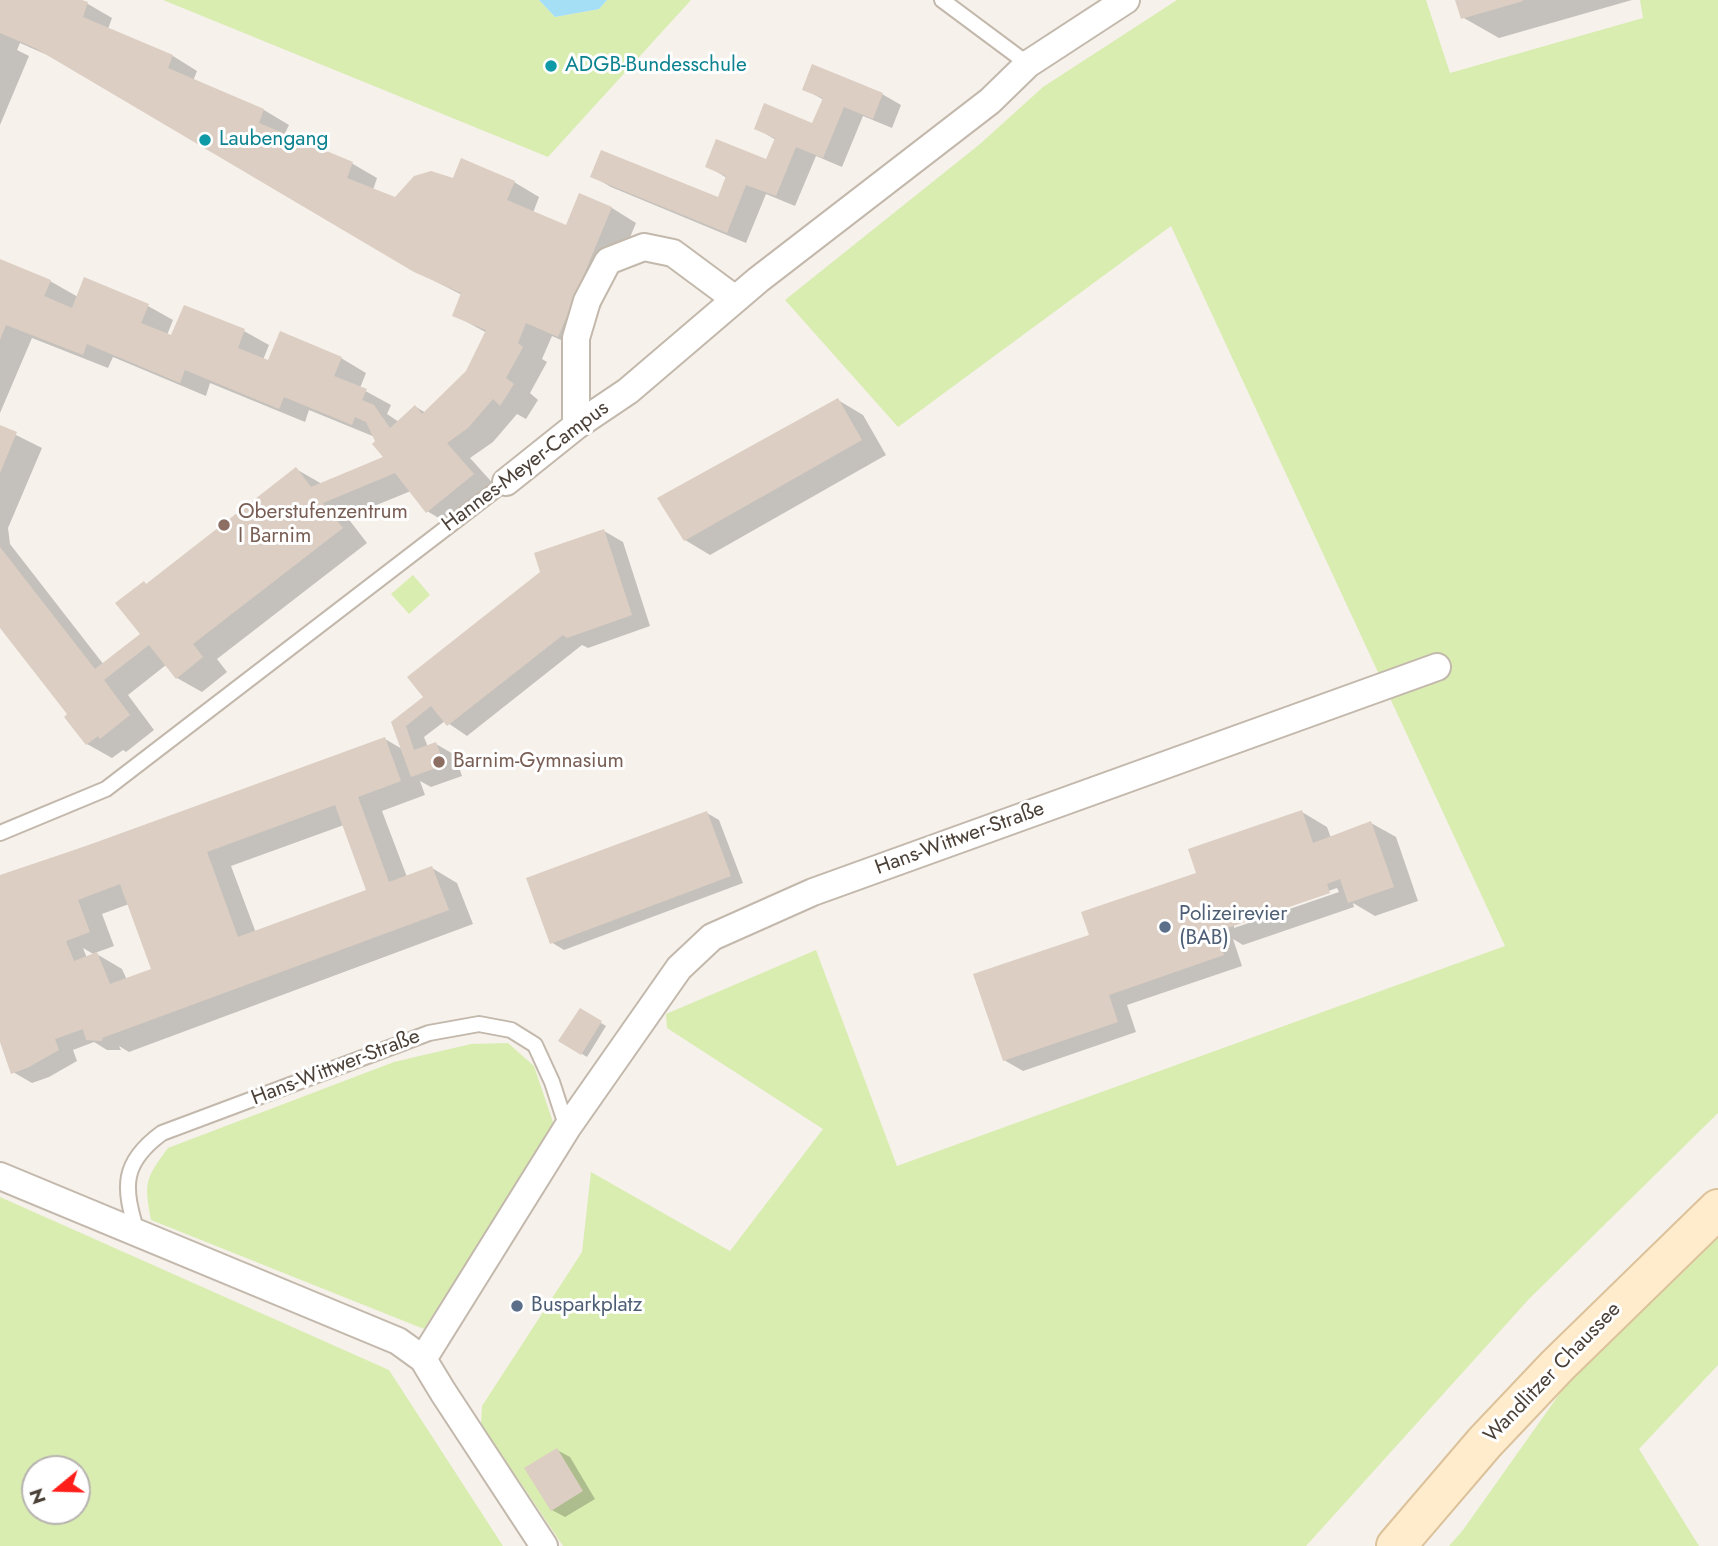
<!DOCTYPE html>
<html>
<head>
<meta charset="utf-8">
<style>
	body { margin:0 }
	#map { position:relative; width:1718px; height:1546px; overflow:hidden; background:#f6f1eb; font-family:Jost,sans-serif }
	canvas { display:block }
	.north { position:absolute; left:21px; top:1455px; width:70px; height:70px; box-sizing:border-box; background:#fff; border:2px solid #b7b3af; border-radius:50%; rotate:251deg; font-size:19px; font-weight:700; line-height:28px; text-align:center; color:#4b4138 }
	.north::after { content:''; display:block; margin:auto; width:24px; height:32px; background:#ff1e19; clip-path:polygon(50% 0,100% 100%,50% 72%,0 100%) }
</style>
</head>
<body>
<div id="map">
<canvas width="1718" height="1546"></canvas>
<div class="north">N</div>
</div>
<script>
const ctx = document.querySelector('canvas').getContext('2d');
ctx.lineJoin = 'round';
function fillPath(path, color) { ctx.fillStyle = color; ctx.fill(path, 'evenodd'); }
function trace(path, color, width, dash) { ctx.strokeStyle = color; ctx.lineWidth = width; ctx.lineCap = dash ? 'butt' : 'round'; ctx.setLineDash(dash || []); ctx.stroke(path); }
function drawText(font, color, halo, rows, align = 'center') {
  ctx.font = font + ' Jost,sans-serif'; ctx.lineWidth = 6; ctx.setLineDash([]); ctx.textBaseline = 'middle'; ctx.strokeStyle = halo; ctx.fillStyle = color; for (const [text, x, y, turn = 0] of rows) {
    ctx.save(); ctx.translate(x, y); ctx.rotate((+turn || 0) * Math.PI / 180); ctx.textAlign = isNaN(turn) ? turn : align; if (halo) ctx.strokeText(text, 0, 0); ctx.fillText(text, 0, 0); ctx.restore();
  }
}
const green = new Path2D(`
	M163,0h376l16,17 44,-8 8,-9h84l-143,157z
	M1177,0h249l24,73 193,-55 -3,-18h78v1113l-189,186 -223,247h-743l-82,-122 1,-18 100,-154 9,-80 139,79 93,-122 -156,-101 -1,-14 150,-64 81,216 608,-220 -334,-720 -273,201 -113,-127 195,-156 63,-57z
	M413,575l17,20 -21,19 -18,-20z
	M508,1043l26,23 20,59 -130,204 -273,-109c-7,-38 -6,-41 17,-72l226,-86 77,-18z
	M0,1197l389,173 114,176h-503zM35,1469h42v42h-42z
	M1718,1234v131l-79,84 60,97h-250l14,-16 117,-165z`);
const water = new Path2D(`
	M539,0h68l-8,9 -44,8z`);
const shadow = new Path2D(`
	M0,0h78l10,4 24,14 -4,11 65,27 24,15 -4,10 71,29 25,15 -5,10 69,29 24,14 -4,12 23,9 58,-18 60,1 25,15 -6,16 34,14 13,-32 32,13 24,15 -53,127 -31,-14 -10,23 5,3 -17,31 8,7 -12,19 -9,-5 -24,28 -23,16 28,31 -46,37 -25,-15 -16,-20 -64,26 20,26 -150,116 10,13 -25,20 -25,-14 -11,-13 -38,30 26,35 -28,22 -3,-2 -11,8 -25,-14 -18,-30 -69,-89v-198l42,21 -34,80 2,16 94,121 38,-31 2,-51 3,2 149,-116 26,15 64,-26 -11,-21 -66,-27 -4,12 -95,-39 -4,13 -93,-39 -5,11 -76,-30 -32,75v-152l50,20 28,16 70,9 25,14 -6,15 5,2 72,-6 25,14 -6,15 6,2 72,-4 25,15 -6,15 31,17 -4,9 12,8 17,-15 10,6 41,-41 20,-39 -33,-18 8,-20 -47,-24 -361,-213 -34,-15 -3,7 12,6 -29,69z
	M1457,0h175l-133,38 -37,-21z
	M804,89l78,5 19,11 -9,23 -29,-12 -21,51 -26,-11 -21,50 -29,-12 -20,49 -135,-56 -19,-11 127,24 8,-22 -20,-12 60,-4 9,-22 -20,-12 57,-3 11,-25z
	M838,400l25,15 23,40 -176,100 -25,-15z
	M604,531l19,11 27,84 -62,22 -6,-3 -115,91 -22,-15 -21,16 4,10 8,-3 19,11 7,21 -31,11 -11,-6 5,14 -43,16 25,66 25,-9 25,15 16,41 -344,128 -10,-6 2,4h-14l-13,-8 -21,8 4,11 -28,16 -17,6 -19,-11 -13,-35v-160l385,-138 17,10 -9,-26 33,-26zM344,825l25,66 -113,42 -25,-67zM129,904l25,66 -27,10 -5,-11 -27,-16 19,-7 -12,-32zM83,948l12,7 -8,3z
	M1302,812l25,15 4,11 40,-15 25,14 22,64 -43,15 -22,-13 1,4 -111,38 -10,-6 9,27 -115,39 9,27 -113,39 -19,-11 87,-124zM1337,888l2,4 -105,36v-4z
	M707,813l12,7 24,63 -179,67 -13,-8z
	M580,1010l26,16 -19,31 -26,-16z
	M557,1450l13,7 25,42 -30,18 -13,-7z`);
const building = new Path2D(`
	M0,0h82l6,2 -5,15 90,38 -5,13 96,41 -5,14 94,39 -6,16 48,19 19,-21 17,-5 22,7 8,-20 54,23 -8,19 59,25 13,-32 33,14 -54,130 -32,-14 -8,20 5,4 -17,31 8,6 -14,22 -7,-7 -25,29 -21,15 27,31 -48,39 -31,-40 -72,30 20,25 -150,116 10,13 -27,22 -27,-34 -45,35 26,35 -30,24 -2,-3 -12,9 -22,-28 3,-3 -67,-86v-81l95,122 45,-35 -25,-31 29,-22 2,3 150,-117 15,20 72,-30 -11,-13 3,-3 -9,-19 -11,-5 -3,8 -68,-28 -5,12 -94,-39 -5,13 -93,-39 -4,11 -77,-30 -6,15v-81l51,21 -7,16 28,12 12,-31 65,27 -8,19 30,12 13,-30 61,24 -7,19 30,12 12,-29 62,26 -8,19 33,13 -5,11 12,5 16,23 25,-23 7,9 44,-43 20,-41 -34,-14 9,-23 -47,-21 -379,-224 -35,-15z
	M1455,0h68v1l-62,18z
	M812,64l71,29 -10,26 -29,-12 -21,51 -27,-11 -20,49 -30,-11 -19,48 -137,-56 11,-27 117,47 8,-21 -21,-9 11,-28 50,20 9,-21 -21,-9 10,-26 48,20 11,-25 -21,-8z
	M838,398l24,42 -178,101 -27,-43z
	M0,425l17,7 -17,41z
	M604,529l28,86 -65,23 -4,-3 -116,91 -16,-20 -25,20 8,24 22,-8 8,23 -33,12 -20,-55 32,-25 -16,-20 133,-105 -6,-19z
	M385,737l16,44 -43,16 31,85 43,-16 17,44 -298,110 -49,18 1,2 -2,1 -15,-1 -3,-11 -28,10 4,11 -30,17 -18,7 -11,-32v-167l89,-30zM335,805l31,85 -128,47 -31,-85zM120,884l31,85 -41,15 -13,-32 -23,9 -8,-20 24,-9 -12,-32z
	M1302,810l11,33 58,-22 23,66 -46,16 -8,-24 -13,5 3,9 -114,39 8,23 -115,40 9,27 -115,39 -30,-87 116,-39 -8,-23 115,-39 -8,-24z
	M707,811l24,65 -181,68 -24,-66z
	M580,1008l22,13 -21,34 -23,-14z
	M557,1448l26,43 -32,20 -27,-43z`);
const service = new Path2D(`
	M942,0l86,64
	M0,833l106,-44 400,-307
	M137,1232c-14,-45 -16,-69 25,-99l267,-100 50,-9 32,6 24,15 17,37 15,46`);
const minor = new Path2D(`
	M576,426v-88l11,-37 21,-40 36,-14 29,6 62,46
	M506,482l70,-56 52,-35 130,-111 232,-179 38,-37 98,-64
	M0,1176l398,165 25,18 20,33 101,154
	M423,1359l144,-231 112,-160 33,-31 101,-45 624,-225`);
const secondary = new Path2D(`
	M1396,1546l89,-104 72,-76 161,-157`);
const markers = [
	[551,66,7,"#0f9aa8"],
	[205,140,7,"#0f9aa8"],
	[224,525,7,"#8d6e63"],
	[439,762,7,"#8d6e63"],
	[1165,927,7,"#5c6f8a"],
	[517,1306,7,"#5c6f8a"]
];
const cultureNames = [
	["ADGB-Bundesschule",565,66],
	["Laubengang",219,140]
];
const streetNames = [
	["Hannes-Meyer-Campus",526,467,-37],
	["Hans-Wittwer-Straße",960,839,-20],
	["Hans-Wittwer-Straße",336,1068,-21],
	["Wandlitzer Chaussee",1553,1373,-46]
];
const educationNames = [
	["Oberstufenzentrum",238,513],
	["I Barnim",238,537],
	["Barnim-Gymnasium",453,762]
];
const serviceNames = [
	["Polizeirevier",1179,915],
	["(BAB)",1179,939],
	["Busparkplatz",531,1306]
];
fillPath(green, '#d9edb1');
fillPath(water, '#a4dff6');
fillPath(shadow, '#0003');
fillPath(building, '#dccec2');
trace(service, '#c3b8ac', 18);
trace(minor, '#c3b8ac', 30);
trace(secondary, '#dcc29a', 42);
trace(service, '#fff', 14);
trace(minor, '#fff', 26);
trace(secondary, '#ffeccc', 38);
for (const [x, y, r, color] of markers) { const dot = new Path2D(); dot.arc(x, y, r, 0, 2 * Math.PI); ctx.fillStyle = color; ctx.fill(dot); trace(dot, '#fff', 2.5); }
drawText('21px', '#0d838f', '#fff', cultureNames, 'left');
drawText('21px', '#4b4138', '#fff', streetNames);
drawText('21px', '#785e54', '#fff', educationNames, 'left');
drawText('21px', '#4e5e75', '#fff', serviceNames, 'left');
</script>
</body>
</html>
